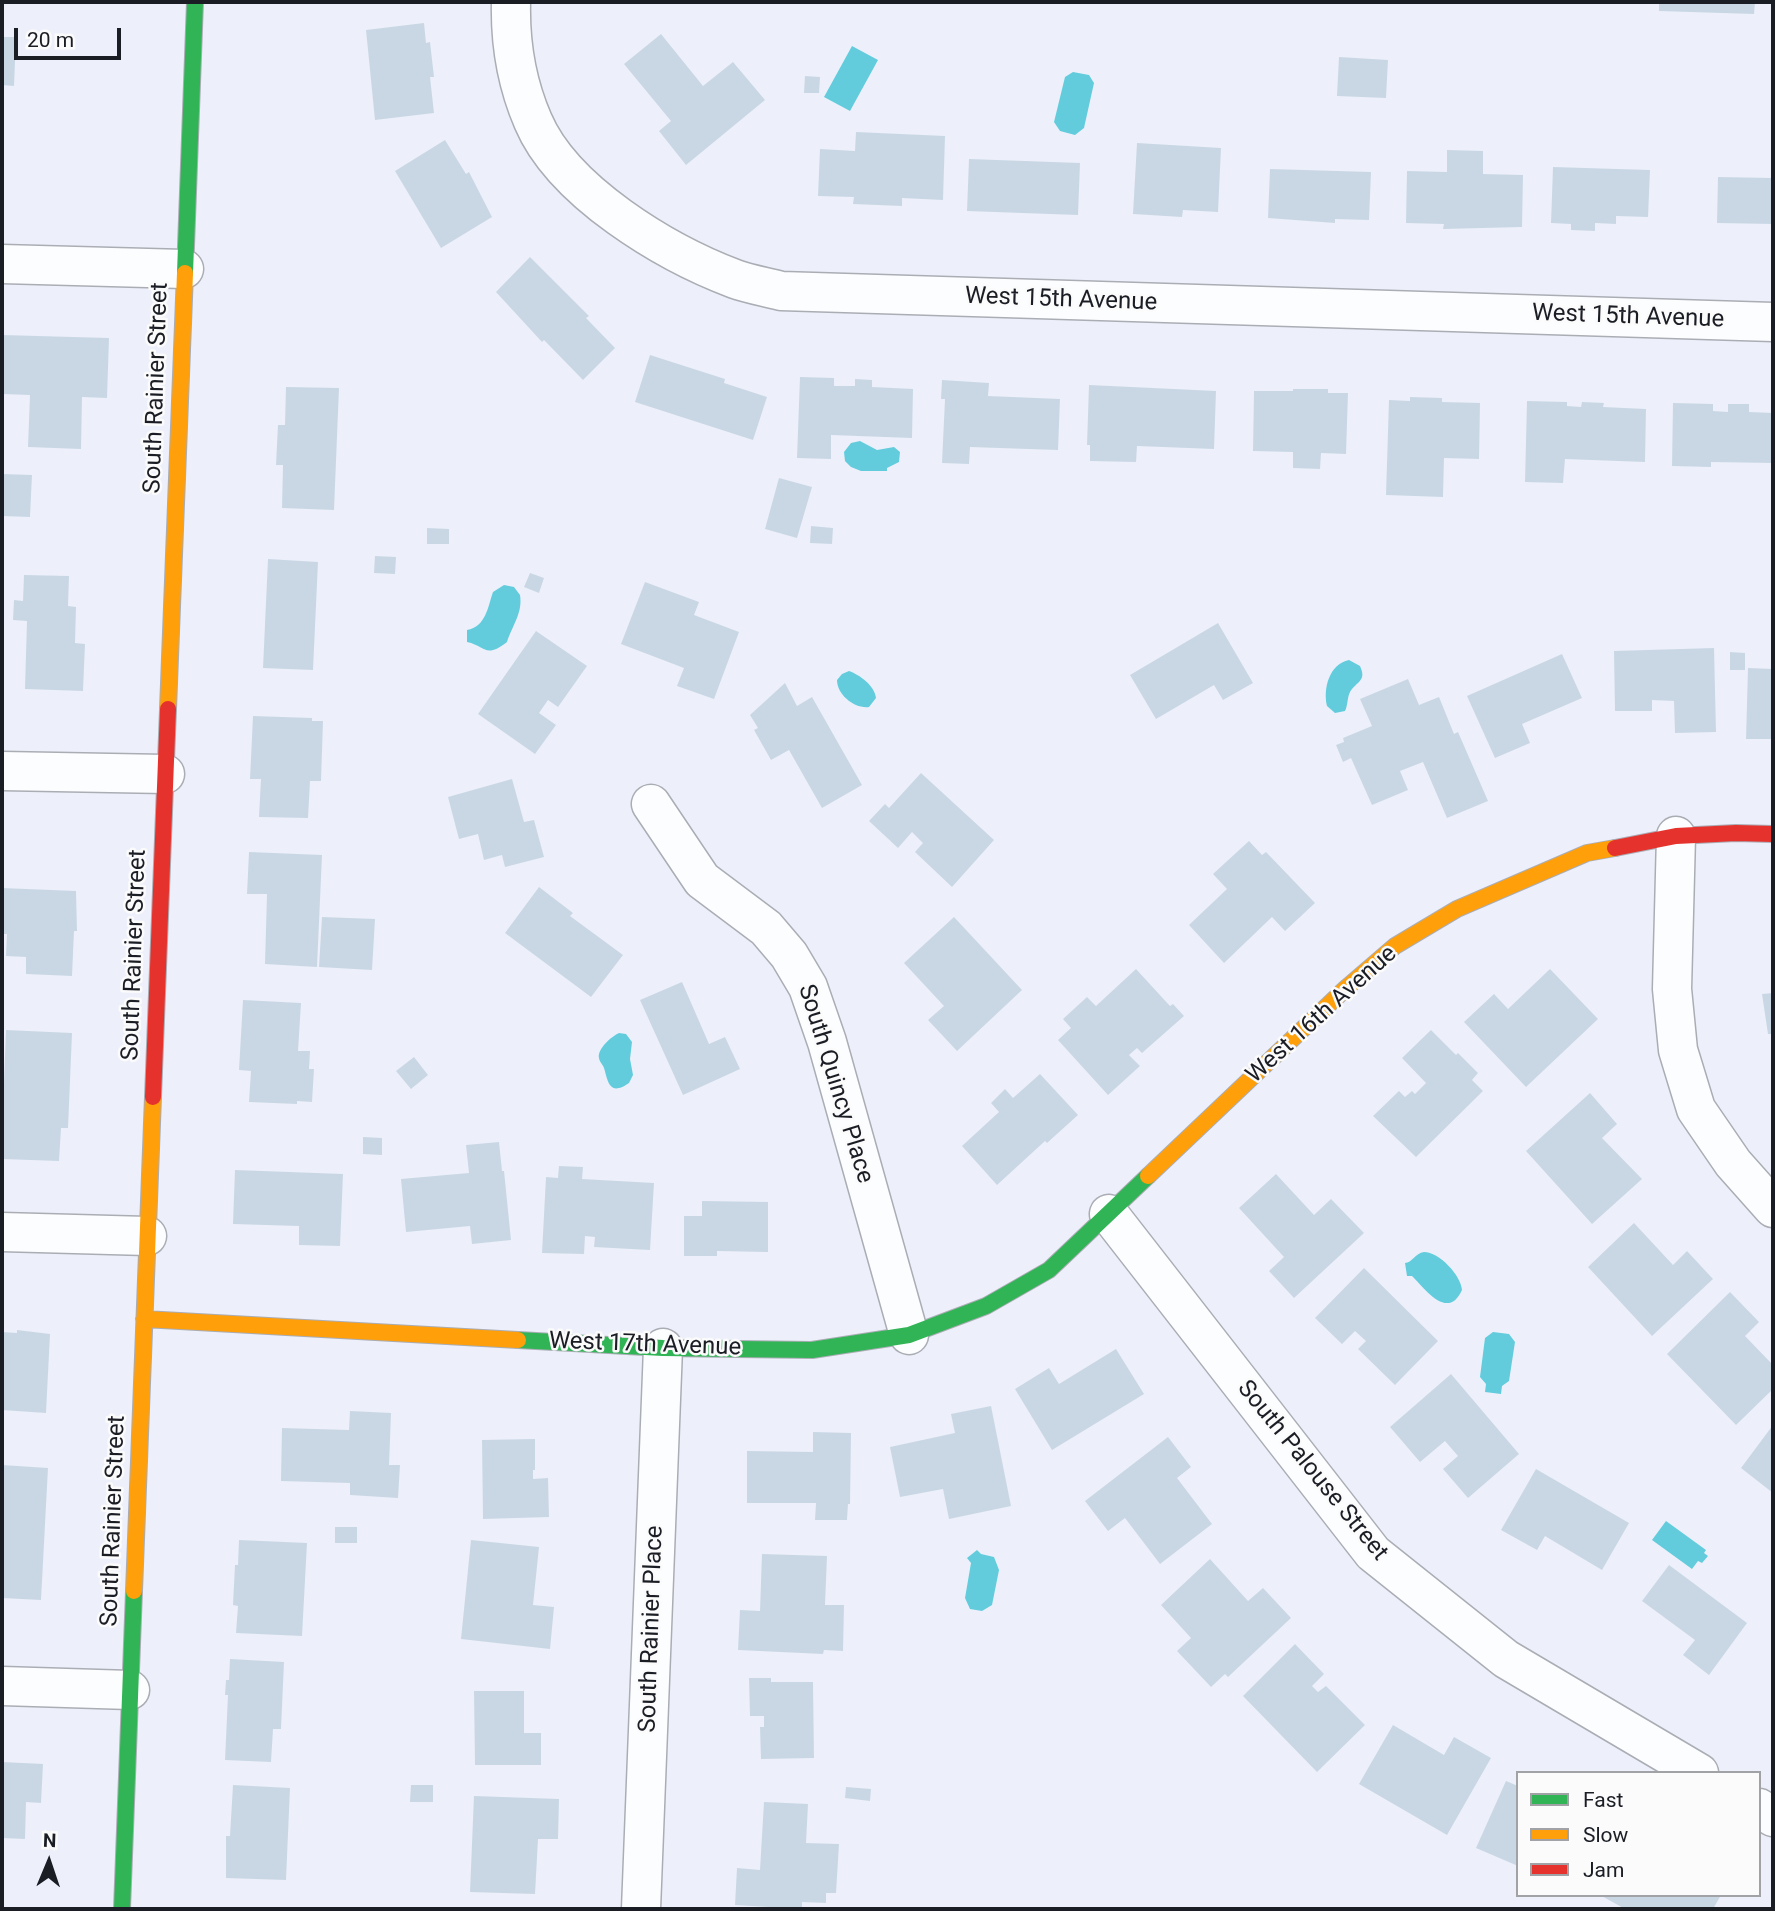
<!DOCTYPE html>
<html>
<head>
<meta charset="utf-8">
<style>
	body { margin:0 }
	#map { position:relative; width:1775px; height:1911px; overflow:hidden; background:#edf0fa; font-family:Roboto,sans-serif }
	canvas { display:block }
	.frame { position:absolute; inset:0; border:4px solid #1b1d25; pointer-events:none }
	.legend { position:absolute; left:1516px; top:1771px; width:245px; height:126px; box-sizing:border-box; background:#fbfbfb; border:2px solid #a1a2a5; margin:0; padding:9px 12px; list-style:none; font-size:21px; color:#1b1d25 }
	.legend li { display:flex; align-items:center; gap:14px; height:35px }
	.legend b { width:35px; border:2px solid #a1a2a5 }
	.north { position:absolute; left:14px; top:1827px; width:70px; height:70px; -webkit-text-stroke:5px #fbfbfb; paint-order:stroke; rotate:2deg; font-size:19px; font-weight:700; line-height:28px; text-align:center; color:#1b1d25 }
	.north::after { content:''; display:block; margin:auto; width:24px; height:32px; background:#1b1d25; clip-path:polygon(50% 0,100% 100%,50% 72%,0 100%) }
	.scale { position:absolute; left:14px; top:28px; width:107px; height:32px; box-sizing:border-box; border:4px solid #1b1d25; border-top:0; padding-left:9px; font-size:21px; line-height:24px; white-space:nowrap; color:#1b1d25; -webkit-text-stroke:5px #fbfbfb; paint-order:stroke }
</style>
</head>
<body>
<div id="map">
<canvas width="1775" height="1911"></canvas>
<div class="frame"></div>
<ul class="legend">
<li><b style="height:9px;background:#30b455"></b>Fast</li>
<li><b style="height:9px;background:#ff9f0a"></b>Slow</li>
<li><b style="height:9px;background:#e5322d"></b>Jam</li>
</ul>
<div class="north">N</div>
<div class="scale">20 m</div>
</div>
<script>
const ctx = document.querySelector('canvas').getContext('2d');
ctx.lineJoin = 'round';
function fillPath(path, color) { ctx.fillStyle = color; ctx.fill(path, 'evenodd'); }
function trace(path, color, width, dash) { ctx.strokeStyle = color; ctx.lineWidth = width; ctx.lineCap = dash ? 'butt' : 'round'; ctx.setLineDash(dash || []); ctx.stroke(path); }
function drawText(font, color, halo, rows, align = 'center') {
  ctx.font = font + ' Roboto,sans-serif'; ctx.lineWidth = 5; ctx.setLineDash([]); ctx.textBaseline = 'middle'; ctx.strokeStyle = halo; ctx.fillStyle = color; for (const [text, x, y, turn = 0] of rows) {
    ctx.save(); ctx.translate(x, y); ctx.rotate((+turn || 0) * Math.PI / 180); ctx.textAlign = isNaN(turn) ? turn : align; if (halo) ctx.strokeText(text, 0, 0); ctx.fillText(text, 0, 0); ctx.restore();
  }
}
const water = new Path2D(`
	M852,46l26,14 -28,51 -26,-14z
	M1073,72l16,3 5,8 -10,45 -9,7 -15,-4 -6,-9 11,-45z
	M860,441l17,9 17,-3 6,5 -1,10 -12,6v3h-26l-10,-4 -6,-6 -1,-9 7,-9z
	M504,585l10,2 6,8c3,18 -8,31 -13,47 -22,17 -21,4 -40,0v-12c19,-3 21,-24 26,-38z
	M1349,660l11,6c7,15 -3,15 -10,26 -3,6 -2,13 -5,19l-10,2 -8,-7c-4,-17 2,-42 22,-46z
	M849,671c11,4 26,15 27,27l-7,9c-14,2 -32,-12 -32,-27l5,-6z
	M619,1033l7,1 6,8 -2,17 3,16 -4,8c-20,14 -21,-2 -25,-15 -2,-5 -4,-5 -5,-10 -2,-9 13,-22 20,-25z
	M1424,1252c15,0 37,23 38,38 -14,31 -37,-1 -50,-14h-5l-2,-13c7,0 10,-10 19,-11z
	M1493,1332l16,2 6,8 -6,39 -7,5 -1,8 -16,-2 1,-8 -6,-7 5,-39z
	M1666,1521l40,29 -2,3 4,3 -6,7 -4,-2 -6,8 -40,-29z
	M977,1550l4,4 13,3 5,13 -7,35 -10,6 -12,-2 -5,-11 6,-35 -4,-5z`);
const building = new Path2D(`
	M1659,2h96l-1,12 -95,-3z
	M424,23l2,20 4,-1 4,35h-4l4,36 -59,7 -9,-90z
	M661,34l42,52 30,-24 32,38 -79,65 -27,-34 12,-10 -47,-57z
	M2,37h14l-2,49 -12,-1z
	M1339,57l49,3 -2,38 -49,-2z
	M805,76l15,1 -1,16h-15z
	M856,132l89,4 -2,64 -41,-2v8l-49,-2 1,-7 -36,-1 2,-47 35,2z
	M445,140l21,34 3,-2 23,45 -51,31 -46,-77z
	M1137,143l84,5 -3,64 -35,-2 -1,7 -49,-3z
	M1447,150l36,1v23l40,1 -1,52 -79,2 1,-5 -38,-1 1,-52 40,1z
	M969,159l111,4 -2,52 -111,-4z
	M1553,167l97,3 -2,47 -32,-1v8l-21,-1v8l-24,-1v-6l-20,-1z
	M1270,169l101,3 -2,48 -34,-1v4l-67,-5z
	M1718,177l55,1v46l-56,-1z
	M530,257l59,59 -3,2 29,30 -32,32 -39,-40 -2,2 -46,-50z
	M2,335l107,3 -2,60 -25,-1 -1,52 -53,-2 2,-52 -28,-1z
	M650,355l75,24 -1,4 43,14 -14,43 -118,-38z
	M800,377l34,1v8h21v-7l17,1v7l41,2 -1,49 -81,-3v24l-34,-1z
	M942,380l47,3 -1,13 72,3 -2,51 -88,-3 -1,17 -27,-1 3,-64h-4z
	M1089,385l127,6 -2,58 -77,-3 -1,16 -46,-1v-16h-3z
	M286,387l53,1 -5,122 -52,-2 1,-43h-7l2,-40h7z
	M1293,389h35v4h20l-2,61 -25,-1 -1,16 -27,-1v-16l-40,-1 1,-60h39z
	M1410,397l32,1v4l38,1 -1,56 -35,-1 -1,39 -57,-2 3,-95 21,1z
	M1527,401l40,1v4l14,1 1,-5 22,1 -1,4 43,2 -1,53 -80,-3 -2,24 -38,-1z
	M1673,403l40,1v7l15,1v-8h21v8l24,1v50l-62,-1v5l-39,-1z
	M2,474l30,1 -2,42 -28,-1z
	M779,478l33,9 -15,51 -32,-9z
	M811,526l22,2 -1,16 -22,-1z
	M427,528l22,1v15h-22z
	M375,556l21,1 -1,17 -21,-1z
	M268,559l50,3 -5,108 -50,-2z
	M530,573l14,5 -5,15 -15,-6z
	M24,575l45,1 -1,30 8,1 -1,36 10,1 -2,47 -58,-2 2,-68 -14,-1 1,-20 9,1z
	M645,582l54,20 -5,13 45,17 -25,67 -37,-13 7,-18 -63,-24z
	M1218,623l35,60 -30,17 -9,-15 -58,34 -26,-44z
	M536,631l51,35 -29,41 -10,-7 -9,13 17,12 -21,29 -57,-40z
	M1714,648l2,84 -41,1 -1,-32 -22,-1v11h-37l-1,-60z
	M1730,652l15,1v17h-15z
	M1562,654l20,44 -60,26 8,19 -35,15 -28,-62z
	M1748,668l25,1v70h-27z
	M1408,679l11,26 20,-8 15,37 4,-2 30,69 -41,17 -24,-56 -23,9 8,19 -36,15 -21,-47 -8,4 -7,-17 8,-3 -1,-4 29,-12 -12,-27z
	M785,683l12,23 15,-9 50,88 -40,23 -33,-58 -18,10 -17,-30 4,-2 -8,-13z
	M253,716l59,2v3h11l-2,60h-11l-2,37 -49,-1 2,-38h-11z
	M921,773l73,67 -42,47 -37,-35 8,-9 -11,-11 -14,16 -29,-27 16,-17 4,4z
	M512,779l12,43 10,-2 10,37 -39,10 -3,-12 -18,5 -6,-26 -19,5 -11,-42z
	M1249,841l13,14 4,-3 49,51 -30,28 -13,-14 -48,46 -35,-38 38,-36 -14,-15z
	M249,852l73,3 -5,112 -52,-3 2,-70h-20z
	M539,887l34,26 -3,3 53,39 -32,42 -86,-64z
	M2,888l74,3 1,40h-3l-2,45 -46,-2v-17l-20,-1 1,-22h-5z
	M322,917l53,2 -3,51 -53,-3z
	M954,917l68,73 -65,61 -29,-31 16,-14 -40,-43z
	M1136,969l34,37 3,-2 11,12 -42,37 -5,-5 -8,7 11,11 -32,29 -50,-55 13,-12 -8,-9 24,-22 9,9z
	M1550,969l48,50 -72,68 -62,-65 30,-28 14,15z
	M682,982l27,62 16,-7 15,32 -57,26 -43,-95z
	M1773,993v41h-5l-6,-40z
	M243,1000l58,3 -3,48h12l-1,18h5l-2,33 -15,-1v3l-48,-2 2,-31 -12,-1z
	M6,1030l66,3 -4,95h-7l-2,33 -57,-2v-77h2z
	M1431,1030l25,25 2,-2 20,20 -6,7 11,11 -67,66 -43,-41 26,-25 6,6 7,-6 3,3 11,-11 -24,-25z
	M414,1057l14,18 -17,14 -15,-18z
	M1040,1074l38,41 -31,28 -2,-2 -48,44 -35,-39 37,-34 -8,-9 14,-14 8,9z
	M1590,1093l27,31 -15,14 40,41 -50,45 -66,-73z
	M363,1137l19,1v17l-19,-1z
	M499,1142l3,29h2l7,69 -39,4 -2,-18 -64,6 -5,-53 68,-6 -3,-28z
	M559,1166l24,1 -1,12 72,4 -4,67 -56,-3 1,-10 -10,-1 -1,18 -42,-1 4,-76 12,1z
	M235,1170l108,4 -3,72 -41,-1v-19l-66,-2z
	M1276,1174l38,41 17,-16 33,34 -70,65 -25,-27 15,-14 -45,-49z
	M702,1201l66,1v50l-51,-1v5h-33v-40h18z
	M1634,1223l39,42 14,-14 26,28 -61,57 -64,-69z
	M1364,1268l74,73 -43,44 -37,-36 8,-8 -11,-10 -13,13 -27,-26z
	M1730,1292l29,30 -14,14 28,29v24l-37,36 -69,-71z
	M17,1330l33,4 -4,79 -44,-3v-78l15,1z
	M1116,1349l28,45 -92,56 -37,-61 34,-21 10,16z
	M1451,1374l68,80 -51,44 -25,-29 15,-13 -13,-15 -25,21 -30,-35z
	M991,1406l20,100 -62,13 -6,-30 -43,8 -10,-50 65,-14 -4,-19z
	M350,1411l41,2 -2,52h11l-2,33 -48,-3v-12l-69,-2 1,-53 67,2z
	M1773,1425v68l-32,-25z
	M813,1432l38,1 -1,71h-2l-1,16h-32l1,-17h-69v-52l66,1z
	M1168,1437l23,30 -14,11 35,46 -52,40 -35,-46 -17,13 -23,-30z
	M535,1439v31h-2v9l15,-1 1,39 -66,2 -1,-79z
	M2,1465l46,3 -7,132 -39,-2z
	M1536,1469l93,54 -27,47 -57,-34 -8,14 -36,-20z
	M335,1527h22v16h-22z
	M239,1540l68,3 -5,93 -66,-3 2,-27 -5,-1 2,-40h3z
	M471,1540l68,7 -6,58 21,2 -4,42 -89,-10z
	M762,1554l65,2 -2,49h19l-1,46 -19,-1 -1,4 -85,-4 2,-40 20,1z
	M1210,1559l38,42 15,-13 28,30 -63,59 -3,-3 -14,13 -34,-36 14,-13 -30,-33z
	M1669,1565l78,58 -38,52 -26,-20 12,-15 -53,-39z
	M1295,1644l29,30 -12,12 6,6 8,-6 39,39 -48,47 -74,-76z
	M230,1659l54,3 -3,67h-8l-2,33 -46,-2 3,-65h-3l1,-15h3z
	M749,1678h22v4h42l1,76 -53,1 -1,-32h4v-11h-14z
	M474,1691h50v42h17v32h-66z
	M1393,1725l51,30 10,-18 37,21 -44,77 -88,-51z
	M2,1762l41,2 -2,39 -15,-1 -1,37 -23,-1z
	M1506,1781l12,5v80l-42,-18z
	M233,1785l57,3 -4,92 -60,-2v-42h4z
	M411,1785h22v17h-23z
	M846,1787l25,2 -1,12 -25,-3z
	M474,1796l85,3 -1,40h-20l-3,55 -65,-2z
	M764,1802l44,2 -2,39 33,1 -3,49h-10v10l-24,-1v7l-67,-4 2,-37 23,2z
	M1600,1895h121l-8,14h-88z`);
const street = new Path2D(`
	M511,2c-1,40 6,82 22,119 30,71 133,132 202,158 14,5 31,8 46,12l992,31
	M2,264l182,5
	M2,771l163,3
	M651,804l51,76 64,48 23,27 19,32 19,55 82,293
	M1676,836l-4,153 6,61 18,59 37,54 40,45
	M1109,1214l264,339 133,106 193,114
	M2,1232l145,4
	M2,1686l128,4
	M1759,1808l14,9
	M641,1909l22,-561`);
const fast = new Path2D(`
	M185,273l10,-271
	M518,1340l145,8 149,2 97,-15 77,-29 63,-36 99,-94
	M122,1909l12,-318`);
const slow = new Path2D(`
	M168,709l17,-436
	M1148,1176l197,-187 50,-43 62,-37 130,-56 28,-5
	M144,1319l374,21
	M134,1591l19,-494`);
const jam = new Path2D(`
	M1615,848l61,-12 60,-3 37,1
	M153,1097l15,-388`);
const streetNames = [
	["West 15th Avenue",1061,300,2],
	["West 15th Avenue",1628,317,2],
	["South Rainier Street",157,388,-88],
	["South Rainier Street",135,955,-88],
	["West 16th Avenue",1322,1015,-42],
	["South Quincy Place",835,1084,73],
	["West 17th Avenue",645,1345,2],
	["South Palouse Street",1312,1471,51],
	["South Rainier Street",114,1521,-88],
	["South Rainier Place",652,1629,-88]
];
fillPath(water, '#62ccdd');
fillPath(building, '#c9d7e5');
trace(street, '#abadb5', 41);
trace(fast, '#abadb5', 18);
trace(slow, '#abadb5', 18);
trace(jam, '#abadb5', 18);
trace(street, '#fcfdfe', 38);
trace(fast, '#30b455', 16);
trace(slow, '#ff9f0a', 16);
trace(jam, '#e5322d', 16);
drawText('24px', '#1b1d25', '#fbfbfb', streetNames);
</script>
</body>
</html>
